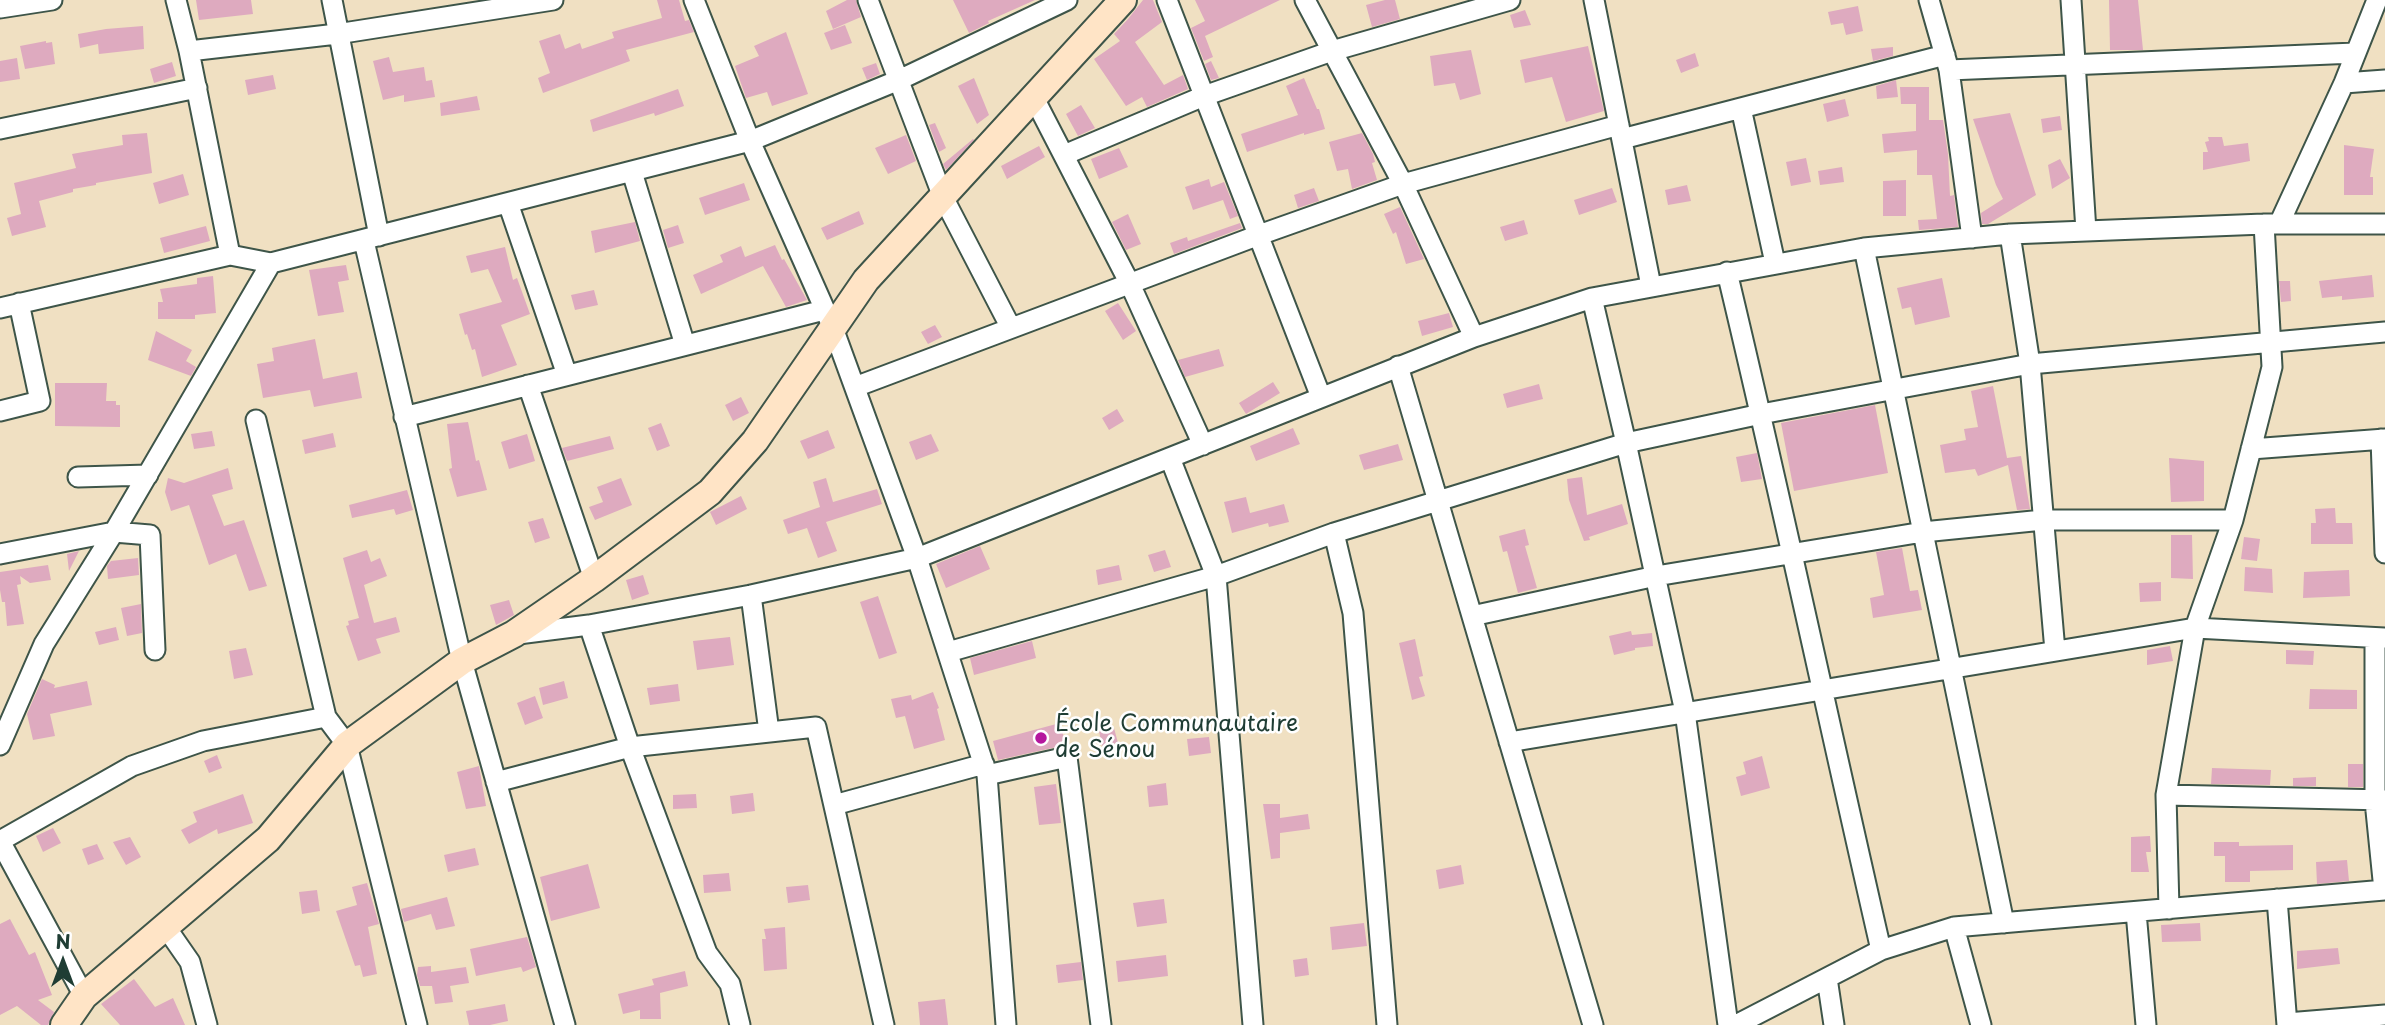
<!DOCTYPE html>
<html>
<head>
<meta charset="utf-8">
<style>
	body { margin:0 }
	#map { position:relative; width:2385px; height:1025px; overflow:hidden; background:#f0e0c2; font-family:"Playpen Sans",sans-serif }
	canvas { display:block }
	.north { position:absolute; left:28px; top:927px; width:70px; height:70px; -webkit-text-stroke:5px #fff; paint-order:stroke; rotate:0deg; font-size:19px; font-weight:700; line-height:28px; text-align:center; color:#1f3d34 }
	.north::after { content:''; display:block; margin:auto; width:24px; height:32px; background:#1f3d34; clip-path:polygon(50% 0,100% 100%,50% 72%,0 100%) }
</style>
</head>
<body>
<div id="map">
<canvas width="2385" height="1025"></canvas>
<div class="north">N</div>
</div>
<script>
const ctx = document.querySelector('canvas').getContext('2d');
ctx.lineJoin = 'round';
function fillPath(path, color) { ctx.fillStyle = color; ctx.fill(path, 'evenodd'); }
function trace(path, color, width, dash) { ctx.strokeStyle = color; ctx.lineWidth = width; ctx.lineCap = dash ? 'butt' : 'round'; ctx.setLineDash(dash || []); ctx.stroke(path); }
function drawText(font, color, halo, rows, align = 'center') {
  ctx.font = font + ' "Playpen Sans",sans-serif'; ctx.lineWidth = 5; ctx.setLineDash([]); ctx.textBaseline = 'middle'; ctx.strokeStyle = halo; ctx.fillStyle = color; for (const [text, x, y, turn = 0] of rows) {
    ctx.save(); ctx.translate(x, y); ctx.rotate((+turn || 0) * Math.PI / 180); ctx.textAlign = isNaN(turn) ? turn : align; if (halo) ctx.strokeText(text, 0, 0); ctx.fillText(text, 0, 0); ctx.restore();
  }
}
const building = new Path2D(`
	M196,0h55l2,14 -54,6z
	M657,0h22l6,21 4,-1 5,12 -68,18 4,11 -87,32 -5,-15 12,-5 -11,-32 21,-7 5,15 15,-6 2,6 32,-11 -2,-6 50,-14z
	M847,0h9l5,17 -28,12 -7,-18z
	M953,0h82l-47,21 1,2 -20,10z
	M1143,0h10l9,22 -27,20 29,43 19,-10 5,14 -41,18 -5,-10 -16,9 -32,-47 26,-18 -6,-7 14,-15z
	M1195,0h85l-75,36 8,21 -9,4 -13,-33 14,-7z
	M1385,0h10l5,19 -28,8 -6,-22z
	M2109,0h29l5,50h-33z
	M1858,6l5,25 -17,4 -3,-12 -12,2 -3,-13z
	M1525,10l6,15 -17,3 -4,-13z
	M845,25l7,18 -21,7 -7,-17z
	M143,26l1,23 -45,5 -1,-10 -18,4 -2,-14 28,-5z
	M786,32l22,62 -36,12 -5,-14 -21,6 -11,-32 24,-10 -5,-10z
	M46,41v2l6,-1 3,22 -30,5 -5,-23z
	M1588,46l16,65 -38,11 -14,-45 -27,6 -5,-23z
	M1893,47v9l-20,5 -2,-12z
	M1471,50l10,44 -21,6 -5,-17 -21,3 -4,-30z
	M1695,53l4,13 -18,7 -5,-13z
	M389,57l4,15 31,-5 2,14 6,-1 3,17 -31,5v-7l-21,5 -10,-39z
	M17,58l3,21 -20,3v-21z
	M1211,61l8,17 -8,2 -6,-16z
	M172,62l4,14 -22,7 -4,-14z
	M876,63l4,11 -13,6 -5,-12z
	M273,75l3,14 -28,6 -3,-15z
	M974,78l15,37 -12,9 -19,-38z
	M1304,78l13,31h2l6,20 -21,6v-2l-57,19 -6,-18 57,-19 -12,-29z
	M1896,80l2,17 -21,2 -1,-13z
	M1900,87h29v33h14l5,34 2,42 4,-1 4,32 -39,3 -1,-10 19,-1 -5,-44h-15v-25l-33,3 -2,-19 34,-3v-27h-15z
	M678,89l6,17 -29,10 -1,-3 -61,19 -3,-12z
	M477,96l3,14 -39,6 -1,-13z
	M1845,99l4,17 -22,6 -4,-18z
	M1081,105l14,23 -17,8 -12,-22z
	M2010,113l26,82 -48,29h-6l-1,-11 22,-14 -7,-14 -23,-66z
	M2060,116l2,14 -19,3 -2,-14z
	M935,123l11,25 -7,4 -10,-27z
	M147,133l5,40 -56,10v2l-23,4v3l-34,9 7,26 -34,9 -5,-18 14,-4 -7,-31 62,-15 -4,-14 51,-9 -1,-10z
	M1362,133l11,21 2,8 -3,1 5,17 -25,9 -4,-20 -11,2 -8,-29z
	M906,135l10,26 -28,13 -13,-26z
	M2208,137h14l2,9 24,-3 2,18 -47,9v-18h5l-3,-10 4,-1z
	M973,139l1,1 -28,30 -3,-6z
	M2344,145l30,4 -4,28h3v18h-29z
	M1039,146l6,11 -38,22 -6,-13z
	M1119,148l9,19 -29,12 -8,-20z
	M1806,158l5,24 -20,4 -5,-24z
	M2060,159l10,19 -18,11 -4,-24z
	M1842,167l2,15 -24,3 -2,-14z
	M183,174l6,21 -30,9 -6,-21z
	M1209,179l2,8 13,-5 14,34 -8,3 -7,-19 -30,10 -8,-23z
	M1906,180v36h-23v-35z
	M744,183l6,17 -45,15 -6,-17z
	M1687,185l4,16 -23,4 -3,-15z
	M1314,188l5,13 -21,7 -4,-13z
	M1612,188l5,14 -38,13 -5,-15z
	M1400,207l24,52 -18,5 -10,-32 -3,2 -9,-20z
	M859,211l5,13 -37,16 -6,-12z
	M1128,214l13,30 -15,6 -14,-28z
	M1524,220l4,14 -23,7 -5,-14z
	M635,222l5,19 -45,12 -4,-22z
	M1240,223l2,5 -68,26 -4,-11 17,-6 1,4z
	M678,225l6,18 -16,5 -5,-18z
	M206,226l4,15 -46,12 -4,-15z
	M775,245l7,15 2,-1 23,41 -21,7 -23,-41 -62,28 -8,-19 30,-13 -3,-7 21,-9 4,11z
	M505,247l8,33 4,-2 13,36 -29,11 16,40 -35,12 -7,-28 -3,1 -5,-16 -2,1 -6,-21 43,-12 -14,-33 -17,4 -5,-17z
	M346,265l3,15 -11,2 6,30 -26,4 -9,-46z
	M2372,275l2,22 -32,3v-4l-20,2 -3,-17z
	M213,276l3,37 -21,2v4h-37v-17h5l-3,-13 37,-5v-6z
	M1942,278l8,39 -35,8 -4,-18 -9,2 -5,-21z
	M2279,281h11l1,20 -10,1z
	M594,290l4,15 -23,5 -4,-15z
	M1118,303l18,28 -13,9 -18,-29z
	M1449,313l4,14 -31,9 -4,-15z
	M935,325l7,12 -14,7 -7,-12z
	M156,331l36,19 -6,11 10,6 -5,9 -43,-16z
	M315,339l8,40 34,-7 5,26 -48,9 -4,-17 -47,8 -6,-34 17,-3 -2,-13z
	M1219,349l5,17 -39,11 -7,-17z
	M1273,382l7,11 -34,21 -7,-11z
	M55,383h52l-1,18h10v4h4v22l-65,-1z
	M1539,384l4,15 -36,9 -4,-14z
	M1993,386l14,72 14,-2 9,53 -13,1 -9,-45 -30,11 -3,-7 -30,4 -5,-28 26,-5 -2,-11 14,-2 -7,-36z
	M741,397l8,16 -16,8 -8,-16z
	M1875,405l13,68 -94,18 -13,-68z
	M1117,409l7,12 -15,9 -7,-12z
	M468,422l8,39 3,-1 8,30 -30,7 -8,-28 3,-1 -5,-44z
	M661,423l9,23 -13,5 -9,-23z
	M1293,428l7,16 -44,17 -6,-15z
	M828,430l7,18 -27,11 -8,-18z
	M212,431l3,15 -21,3 -3,-15z
	M333,433l3,14 -31,7 -3,-14z
	M527,434l8,27 -26,8 -8,-27z
	M931,434l8,17 -23,9 -7,-18z
	M610,436l4,13 -47,12 -5,-13z
	M1398,444l5,16 -39,10 -5,-15z
	M1757,453l5,26 -21,3 -5,-25z
	M2169,458l35,3v40l-33,1z
	M228,468l5,21 -21,6 12,31 20,-6 23,66 -18,5 -13,-37 -27,11 -20,-60 -18,6 -6,-19 3,-14 16,5z
	M1582,477l5,38 35,-11 6,20 -39,13 1,3 -6,1 -15,-41 -2,-21z
	M621,478l11,27 -37,15 -6,-13 14,-5 -6,-15z
	M826,478l7,24 44,-13 5,15 -56,18 11,29 -19,7 -11,-30 -19,6 -5,-14 37,-13 -7,-25z
	M407,490l6,20 -17,5 -2,-6 -42,9 -3,-13z
	M741,496l6,13 -31,16 -6,-13z
	M1246,497l4,16 34,-9 5,18 -20,5 -1,-4 -36,10 -8,-31z
	M2335,508l1,15h16l1,21h-42v-21h5l-1,-14z
	M543,518l7,20 -15,5 -7,-21z
	M1525,529l4,16 -4,1 12,42 -19,5 -11,-42 -4,1 -4,-16z
	M2171,535h21l1,44 -22,-1z
	M2244,537l16,2 -3,22 -16,-2z
	M980,546l10,23 -44,19 -10,-24z
	M1902,548l8,43 8,-1 4,20 -49,8 -3,-20 14,-3 -8,-43z
	M367,550l4,12 9,-4 7,18 -23,9 10,38 22,-6 4,15 -24,7 5,14 -23,8 -12,-35 3,-1 -1,-4 11,-3 -16,-60z
	M1165,550l6,17 -17,5 -6,-17z
	M79,551l-10,20 -2,-17z
	M138,558l1,17 -31,4 -1,-13 4,-5z
	M48,565l3,15 -21,3 -10,-7 1,8 -4,1 7,39 -17,2 -2,-24h-3l-2,-12v-18z
	M1119,565l3,15 -24,5 -2,-15z
	M2245,567l27,2 1,24 -29,-2z
	M2349,570l1,26 -47,2 1,-26z
	M643,575l6,19 -17,6 -6,-20z
	M2161,582v19l-21,1 -1,-19z
	M878,596l19,57 -18,6 -19,-57z
	M509,600l5,15 -18,10 -6,-20z
	M141,604l1,29 -15,3 -6,-28z
	M116,627l3,13 -20,5 -4,-13z
	M1631,631l1,4 20,-2 1,13 -18,2v2l-21,5 -5,-19z
	M730,637l4,28 -37,5 -4,-29z
	M1415,639l8,37 -4,1 6,19 -13,4 -13,-57z
	M1032,641l4,17 -62,17 -4,-17z
	M2170,646l3,15 -26,4v-15z
	M246,648l7,27 -19,4 -5,-28z
	M2286,650l28,1 -1,14 -27,-1z
	M42,679l13,6 -1,3 33,-7 5,24 -42,9 5,22 -22,4 -6,-26z
	M564,681l4,17 -25,7 -4,-17z
	M678,684l2,17 -30,4 -3,-17z
	M2310,689l47,1v19h-48z
	M933,692l6,16 -2,1 8,31 -31,9 -9,-33 -9,2 -5,-19 20,-4 1,5z
	M535,696l8,22 -18,7 -8,-22z
	M1060,723l6,22 -68,15 -5,-19z
	M1114,728l4,15 -16,3 -3,-15z
	M1209,737l2,16 -22,3 -2,-17z
	M217,755l5,13 -13,5 -5,-12z
	M1762,756l8,32 -29,8 -5,-19 10,-3 -3,-12z
	M2348,764h15v23h-15z
	M479,766l7,40 -20,3 -9,-37z
	M2212,768l59,2 -1,15 -59,-1z
	M2316,777v9h-23v-8z
	M1166,783l2,22 -19,2 -2,-21z
	M1056,784l5,39 -22,2 -5,-38z
	M753,793l2,18 -23,3 -2,-18z
	M243,794l10,29 -35,11 -1,-5 -28,15 -8,-14 16,-8 -4,-10z
	M696,794l1,14 -24,1v-14z
	M1263,804h17v14l28,-4 2,15 -30,4v25l-9,1z
	M53,828l8,15 -18,9 -7,-16z
	M2150,836l1,16h-5l3,20h-18v-35z
	M130,837l11,20 -15,8 -13,-23z
	M2214,842h25v4l54,-1v25l-43,1v11h-25v-26h-11z
	M97,844l7,15 -16,6 -6,-16z
	M475,848l4,17 -31,7 -4,-17z
	M2347,860l2,21 -32,3 -1,-22z
	M588,864l12,44 -49,13 -11,-44z
	M1461,865l3,19 -25,5 -3,-19z
	M729,873l2,18 -27,2 -1,-18z
	M367,883l12,41 -11,3 9,47 -14,3 -3,-12 -5,1 -19,-55 21,-6 -5,-18z
	M808,885l2,15 -22,3 -2,-16z
	M317,890l3,21 -18,3 -3,-22z
	M447,897l8,29 -19,4 -5,-16 -27,8 -3,-13z
	M1164,899l3,24 -30,4 -4,-24z
	M10,919l19,36 6,-3 17,43 -14,5 16,12 -6,13h-7l-24,-19 -17,9v-91z
	M1364,923l3,23 -35,4 -2,-23z
	M2200,923l1,18 -39,1 -1,-17z
	M785,927l2,42 -23,2 -2,-32h4l-2,-10z
	M527,937l9,30 -13,5 -2,-5 -45,9 -6,-27z
	M2338,948l2,16 -43,5v-18z
	M1166,955l2,21 -50,6 -2,-21z
	M1307,958l2,17 -14,2 -2,-17z
	M1081,962l2,18 -25,3 -2,-18z
	M431,966v6l35,-5 3,16 -19,3 3,16 -18,2 -3,-18h-12l-3,-11 1,-8z
	M685,971l3,15 -28,7 1,26h-21v-9l-17,4 -5,-20 36,-9 -2,-6z
	M134,979l21,28 18,-9 12,27h-65l-19,-21z
	M945,999l3,26h-28l-2,-23z
	M505,1004l3,17 -18,4h-21l-3,-14z`);
const street = new Path2D(`
	M176,0l13,51 41,204
	M332,0l47,236
	M694,0l56,141 83,187 84,230 70,217 19,250
	M868,0l75,197 68,131
	M1167,0l154,397
	M1305,0l98,184 71,153
	M1594,0l57,286
	M1929,0l20,70 23,168
	M2071,0l15,231
	M0,8l52,-8
	M189,51l148,-17 216,-34
	M1949,70l406,-17
	M2344,83l41,-3
	M1033,96l97,188 73,161
	M1741,108l34,155
	M0,129l197,-41
	M1622,139l323,-84
	M1064,155l140,-59 128,-45 178,-51
	M632,172l53,173
	M508,203l59,172
	M2279,224l65,-141 33,-83
	M2010,234l20,130 25,287
	M364,241l98,420 103,364
	M1864,248l140,675
	M1727,272c54,225 102,452 154,678
	M1592,298l34,145 59,269 43,313
	M0,308l230,-53 41,8 479,-122 149,-61 168,-80
	M1398,366l195,659
	M528,385l66,194
	M855,387l404,-152 144,-51 216,-59
	M0,411l40,-10 -21,-98
	M404,417l420,-107
	M256,420l70,297 21,28 70,280
	M2381,439l4,114
	M2251,449l134,-10
	M1170,458l46,118 37,449
	M78,477l70,-2
	M1334,533l19,80 34,412
	M0,554l114,-22 36,3 5,115
	M751,595l18,137
	M1472,616l184,-40 267,-44 120,-12h190
	M589,625l41,122 77,206 23,31 10,41
	M518,634l71,-9 162,-30 166,-37 557,-221 118,-39 272,-50 146,-14 254,-10h121
	M2375,639v162l9,89
	M948,652l268,-76 118,-43 292,-90 135,-29 269,-50 355,-32
	M1509,742l686,-114 190,10
	M0,745l44,-101 70,-112 157,-269
	M987,775l80,-18 34,268
	M496,782l134,-35 186,-20 68,298
	M2166,795l219,5
	M834,805l150,-41
	M0,841l132,-75 71,-25 123,-24
	M0,841l84,155
	M2277,899l10,126
	M2169,909l-3,-114 29,-167 38,-108 39,-153 -8,-143
	M2136,912l10,113
	M165,926l25,36 17,63
	M1954,927l27,98
	M1827,978l7,47
	M2287,1023l98,-8
	M1736,1025l145,-75 73,-23 431,-37`);
const secondary = new Path2D(`
	M64,1025l20,-29 184,-157 79,-94 115,-84 52,-27 80,-55 116,-87 45,-51 111,-161 257,-280`);
const markers = [
	[1041,738,7,"#b5179e"]
];
const poiNames = [
	["École Communautaire",1055,725],
	["de Sénou",1055,751]
];
fillPath(building, '#deaabf');
trace(street, '#3e5549', 23);
trace(secondary, '#3e5549', 30);
trace(street, '#fff', 19);
trace(secondary, '#ffe4c6', 26);
for (const [x, y, r, color] of markers) { const dot = new Path2D(); dot.arc(x, y, r, 0, 2 * Math.PI); ctx.fillStyle = color; ctx.fill(dot); trace(dot, '#fff', 2.5); }
drawText('23px', '#1f3d34', '#fff', poiNames, 'left');
</script>
</body>
</html>
